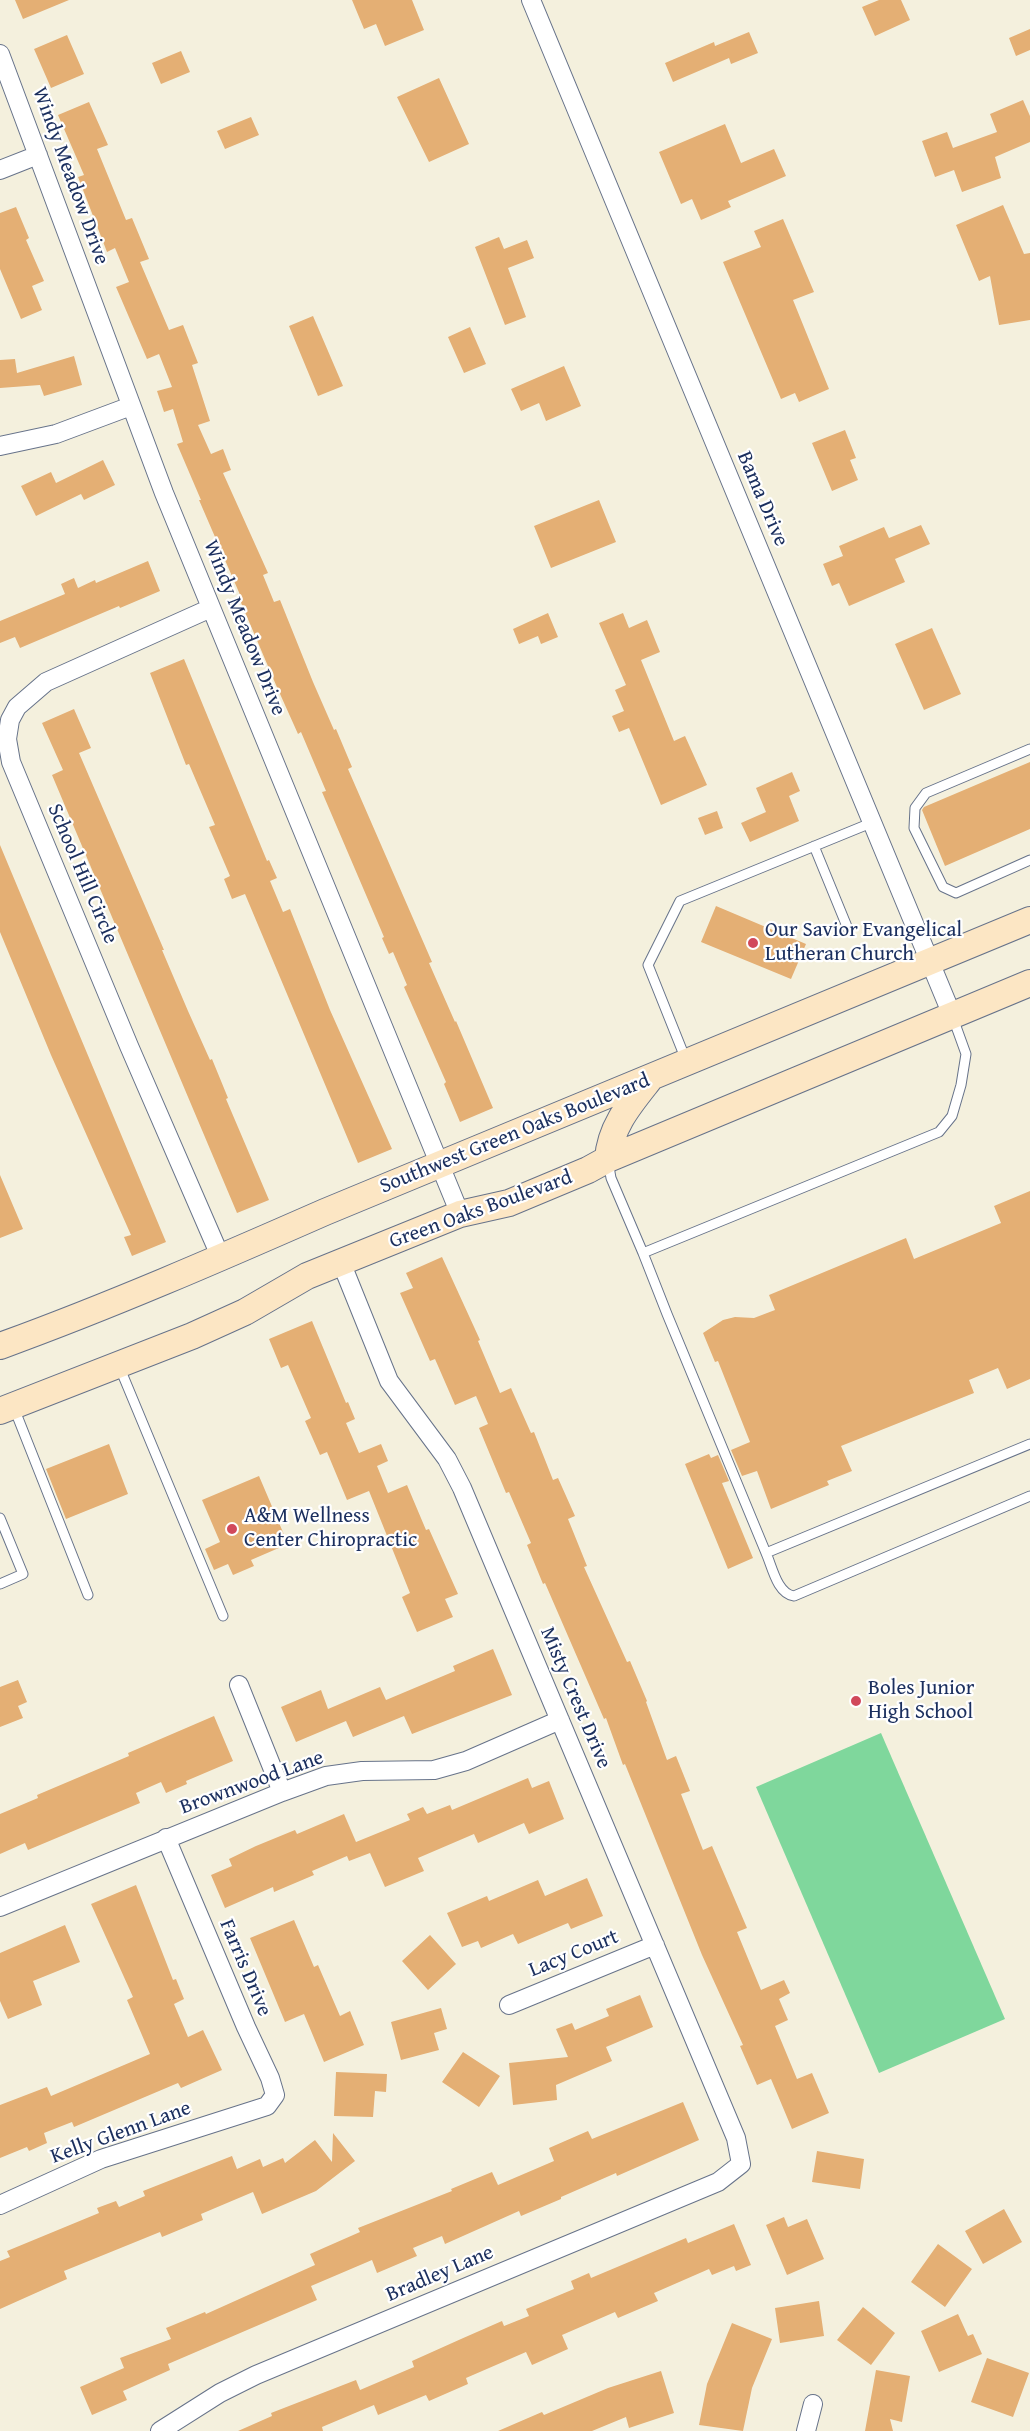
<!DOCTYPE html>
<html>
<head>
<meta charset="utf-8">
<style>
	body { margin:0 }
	canvas { display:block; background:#f4f0dd }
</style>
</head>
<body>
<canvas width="1030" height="2431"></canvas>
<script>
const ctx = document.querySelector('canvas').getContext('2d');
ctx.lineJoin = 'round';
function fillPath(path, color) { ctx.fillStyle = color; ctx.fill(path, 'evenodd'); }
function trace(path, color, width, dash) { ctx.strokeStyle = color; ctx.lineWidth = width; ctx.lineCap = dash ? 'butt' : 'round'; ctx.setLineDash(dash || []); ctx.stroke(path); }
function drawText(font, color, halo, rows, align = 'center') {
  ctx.font = font + ' "Gentium Book Plus",serif'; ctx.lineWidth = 4.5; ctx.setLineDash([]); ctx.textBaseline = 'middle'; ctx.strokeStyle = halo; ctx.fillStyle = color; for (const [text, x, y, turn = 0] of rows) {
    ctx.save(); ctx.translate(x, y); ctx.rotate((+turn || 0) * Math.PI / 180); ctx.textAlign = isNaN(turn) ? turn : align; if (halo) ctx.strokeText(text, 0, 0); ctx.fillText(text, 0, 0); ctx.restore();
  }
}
const green = new Path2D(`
	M881,1733l124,286 -126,54 -123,-286z`);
const building = new Path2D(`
	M15,0h54l-46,19z
	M352,0h60l12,30 -39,16 -9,-22 -12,5z
	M879,0h22l9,20 -35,16 -13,-29z
	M1030,29v21l-14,6 -7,-18z
	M749,32l9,21 -27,11 -2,-6 -56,24 -8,-19 49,-21 1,4z
	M67,35l17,39 -33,14 -17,-39z
	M181,51l9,21 -29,12 -9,-21z
	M439,78l30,66 -40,18 -32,-65z
	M1023,100l7,16v26l-35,15 6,21 -39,14 -8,-22 -19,7 -13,-36 25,-9 6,16 44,-16 -7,-18z
	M89,102l19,43 -11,4 29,71 6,-2 17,41 -9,3 29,68 14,-5 15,38 -6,2 18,56 -12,4 13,29 12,-5 8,21 -8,3 45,100 -5,2 11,27 6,-2 33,82 21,48 2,-1 16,38 -4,2 84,193 -3,1 26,59 1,-1 37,87 -33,14 -16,-38 2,-2 -42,-95 3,-2 -14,-33 -4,2 -7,-16 2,-1 -62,-145 4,-1 -25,-59 -3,2 -22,-49 -37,-87 2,-1 -42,-97h2l-24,-56 6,-2 -10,-33 -9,3 -7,-21 15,-4 -13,-33 -12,5 -31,-72 13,-5 -14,-34 -8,4 -29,-75 6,-2 -26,-60z
	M251,117l8,18 -34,14 -8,-18z
	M725,124l16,39 33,-14 12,27 -58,25 3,6 -30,13 -9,-21 -11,5 -22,-52z
	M1003,205l21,49 6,-1v67l-31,5 -9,-49 -11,5 -23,-56z
	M16,207l13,31 -3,2 18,41 -12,5 10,24 -21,9 -21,-50v-56z
	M783,219l31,73 -21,8 36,89 -30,13 -4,-9 -14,6 -58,-137 38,-15 -7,-16z
	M499,237l5,12 23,-9 7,18 -26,10 18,49 -21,8 -30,-78z
	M313,316l30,70 -25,10 -29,-70z
	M470,327l16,37 -22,9 -16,-36z
	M74,356l8,29 -38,11 -4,-11 -40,3v-28l15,-1 2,14z
	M564,366l17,40 -35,15 -7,-18 -18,8 -10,-22z
	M845,430l11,28 -6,2 8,20 -26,11 -20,-48z
	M103,460l12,25 -31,15 -3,-6 -45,22 -15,-30 30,-14 5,11z
	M599,500l17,42 -65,26 -17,-42z
	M921,525l9,19 -35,15 10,23 -56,24 -10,-23 -7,3 -9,-22 20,-8 -4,-10 45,-19 5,11z
	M148,561l12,30 -40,17 -1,-2 -99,42 -5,-11 -15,6v-22l65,-27 -4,-10 13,-6 4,10 17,-8 1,3z
	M548,613l10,24 -17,7 -3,-8 -19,8 -6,-15z
	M623,613l6,15 18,-8 13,32 -19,8 33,81 11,-5 22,49 -46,20 -32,-77 -10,4 -7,-16 12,-5 -9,-21 11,-5 -27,-62z
	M932,628l29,66 -37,16 -29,-66z
	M184,659l83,202 2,-1 8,18 -7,3 13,31 7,-3 40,101 62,139 -34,14 -113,-269 -13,5 -8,-20 6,-3 -21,-49 6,-2 -26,-61 -3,1 -36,-92z
	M74,709l17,39 -12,5 85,197h-2l26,61 22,49 2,-1 16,39 -2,1 43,101 -32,13 -185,-438 11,-5 -21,-47z
	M1030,762v67l-85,37 -23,-56 2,-3z
	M792,772l8,19 -11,5 10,25 -49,21 -9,-19 25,-11 -10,-24z
	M717,811l6,17 -18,7 -7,-17z
	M0,845l166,397 -34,14 -8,-19 7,-2 -80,-180 -51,-123z
	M716,906l90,38 -15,35 -90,-37z
	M0,1175l23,54 -23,9z
	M1030,1191v188l-23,10 -9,-21 -29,12 5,13 -133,53 11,25 -25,10 2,4 -58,24 -14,-38 -15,5 -11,-26 19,-8 -32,-81 -3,1 -12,-29 20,-13 12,-3 19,1 21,-8 -6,-15 137,-57 8,21 87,-36 -7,-17z
	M442,1257l38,83 -2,1 22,52 11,-5 20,45 3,-1 19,48 5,-2 17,38 -7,3 19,47 -3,1 43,95 3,-1 17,40 -1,1 21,58 9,-4 14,35 -9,3 22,56 9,-4 35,82 -10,4 24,58 23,-10 6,13 -11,6 9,21 -13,6 22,53 15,-6 17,40 -37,16 -21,-50 -14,6 -17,-39 3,-1 -41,-90 -77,-191 -2,1 -17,-47 -2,1 -59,-136 -2,1 -16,-39 4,-2 -22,-51 -3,1 -27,-65 9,-4 -12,-28 -21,9 -20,-46 -5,2 -30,-68 13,-5 -7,-15z
	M312,1321l34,82 2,-1 7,17 -9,4 13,30 22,-9 7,17 -11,5 11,27 19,-8 19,45 3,-1 29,65 -13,5 8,18 -36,15 -15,-35 8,-4 -41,-102 -22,9 -20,-48 -7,3 -15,-34 6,-3 -23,-53 -7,3 -12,-29z
	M109,1444l19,50 -62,25 -20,-50z
	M709,1454l2,4 7,-3 11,26 -7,2 31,75 -25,11 -43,-105z
	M259,1476l29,68 -37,16 3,6 -21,9 -5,-11 -14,6 -9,-21 15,-7 -18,-42z
	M493,1649l19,46 -100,39 -8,-18 -51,21 -7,-16 -50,21 -15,-35 40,-17 7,19 52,-22 6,13 69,-29 -2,-5z
	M18,1680l9,22 -9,4 5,12 -23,9v-40z
	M214,1716l19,45 -47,20 1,3 -21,9 -5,-11 -25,11 4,10 -112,47 -3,-7 -25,11v-40l38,-16 -1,-3 92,-39 -1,-3z
	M528,1778l4,10 17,-7 15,38 -35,15 -5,-11 -46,20 -4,-9 -56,24 6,13 -39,16 -15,-34 -21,8 -2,-5 -35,15 2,4 -40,17 -1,-5 -48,21 -14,-33 21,-9 -3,-7 27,-13 39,-16 2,4 47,-20 12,28 54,-22 -3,-6 16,-7 4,7 23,-9 2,5z
	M587,1878l16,38 -32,13 -3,-6 -50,21 -5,-10 -32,14 -3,-7 -16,6 -15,-34 40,-17 2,5 49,-21 7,16z
	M136,1885l37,95 3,-1 8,20 -10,5 14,33 15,-7 19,40 -41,18 -3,-5 -104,44 -2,-5 -28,11 3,10 -18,8 -2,-4 -27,11v-53l47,-18 4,9 99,-42 -23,-54 6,-3 -42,-93z
	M294,1920l20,47 4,-2 22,51 10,-5 14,34 -40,17 -20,-48 -19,8 -35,-84z
	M65,1925l15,37 -47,19 9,24 -34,14 -8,-18v-48z
	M430,1935l26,29 -28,26 -26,-29z
	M640,1995l13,32 -47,20 6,14 -56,24 1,15 -44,5 -4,-42 59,-6 -12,-28 16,-6 3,7 34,-14 -3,-7z
	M441,2008l6,21 -13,4 5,17 -38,10 -10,-38z
	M463,2052l37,24 -21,31 -37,-25z
	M336,2072l51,2 -1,18 -11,-1 -2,26 -39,-1z
	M683,2102l16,38 -82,36 -1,-3 -55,24v2l-40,17 -2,-5 -74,33 -3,-8 -29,12 4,8 -40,17 -5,-13 -61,26 6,14 -149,64 2,6 -47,21 4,9 -35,15 -12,-28 44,-19 -4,-10 51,-19 -5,-11 39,-16 1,2 109,-49 -5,-11 50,-22 -2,-4 94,-37 -1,-2 41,-17 6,13 56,-24 -5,-13 39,-17 4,8z
	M333,2133l22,28 -39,30 -54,23 -9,-22 -52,22 2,6 -41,17 -2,-5 -96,39 3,8 -67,30v-48l10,-4 -3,-6 92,-38 -2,-5 19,-7 3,6 26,-11 -2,-5 89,-35 5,13 23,-10 3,8 20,-9 2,5 30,-23 17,22z
	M817,2151l47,8 -4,30 -48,-7z
	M1004,2209l18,33 -39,22 -18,-33z
	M784,2217l4,10 19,-8 17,40 -37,16 -21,-50z
	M734,2224l17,41 -15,6 -2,-5 -22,9 -3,-6 -55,24 4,8 -40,17 -3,-6 -53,23 6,14 -36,16 -6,-13 -60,26 2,6 -39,17 -3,-6 -48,20 -4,-10 -52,22 1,4h-85l34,-15 -1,-3 85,-33 4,10 54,-23 -2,-6 49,-22 41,-18 2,5 25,-10 -3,-7 48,-20 -3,-8 18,-8 2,5 95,-40 2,5z
	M938,2244l34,25 -27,38 -34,-25z
	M819,2301l5,35 -44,7 -5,-35z
	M863,2307l32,26 -24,32 -34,-25z
	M958,2314l10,22 5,-2 9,20 -43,18 -18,-41z
	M732,2323l40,16 -20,49 -9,43 -44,-6 8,-41z
	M987,2358l42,15 -16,44 -42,-15z
	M876,2370l34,6 -8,46 -12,-3 3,12h-28z
	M661,2371l13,42 -45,15 -3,-11 -34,14h-94l44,-19 2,3 64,-27z`);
const service = new Path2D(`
	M1030,749l-104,44 -11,15 -1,20 29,59 13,6 74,-33
	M814,846l34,83
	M686,1060l-38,-95 32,-64 191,-78
	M608,1161l3,17 32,75 296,-121 13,-16 9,-31 5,-31 -13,-36
	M643,1253l24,61 99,239c6,13 11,41 28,43l236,-100
	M119,1366l104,250
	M14,1408l74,187
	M0,1518l23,56 -23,10
	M766,1553l264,-109`);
const minor = new Path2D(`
	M531,0l421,1015
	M0,54l164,439 296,721
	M0,170l38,-15
	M0,446l56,-12 75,-28
	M211,608l-165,74 -29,25 -7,13 -3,19 4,23 118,284 92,212
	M239,1685l43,107
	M0,1907l282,-115 44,-16 36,-5 72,-1 32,-9 94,-41
	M509,2005l146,-60
	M0,2205l101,-46 166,-53 8,-11 -5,-17 -24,-51 -80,-189
	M160,2431l60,-38 36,-18 462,-193 23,-18 -5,-26 -274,-650 -15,-29 -58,-78 -48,-119
	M806,2431l7,-27`);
const secondary = new Path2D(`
	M608,1159c2,-32 22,-55 41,-79
	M0,1346c110,-40 218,-87 325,-134l705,-292
	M0,1411l192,-75 53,-24 62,-36 153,-62 49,-11 79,-33 20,-11 422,-176`);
const markers = [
	[753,943,6,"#d1495b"],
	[232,1529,6,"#d1495b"],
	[856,1701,6,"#d1495b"]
];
const streetNames = [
	["Windy Meadow Drive",70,176,70],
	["Bama Drive",762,499,67],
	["Windy Meadow Drive",244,628,68],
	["School Hill Circle",82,874,67],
	["Southwest Green Oaks Boulevard",515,1134,-22],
	["Green Oaks Boulevard",481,1210,-20],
	["Misty Crest Drive",575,1698,67],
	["Brownwood Lane",252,1783,-20],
	["Lacy Court",574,1954,-22],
	["Farris Drive",245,1968,67],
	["Kelly Glenn Lane",121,2133,-20],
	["Bradley Lane",440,2274,-23]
];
const poiNames = [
	["Our Savior Evangelical",765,931],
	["Lutheran Church",765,955],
	["A&M Wellness",244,1517],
	["Center Chiropractic",244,1541],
	["Boles Junior",868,1689],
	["High School",868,1713]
];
fillPath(green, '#7fd79c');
fillPath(building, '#e4af74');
trace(service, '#67738a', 11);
trace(minor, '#67738a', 20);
trace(secondary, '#67738a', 28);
trace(service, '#fff', 9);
trace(minor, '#fff', 18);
trace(secondary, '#fce6c4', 26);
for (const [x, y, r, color] of markers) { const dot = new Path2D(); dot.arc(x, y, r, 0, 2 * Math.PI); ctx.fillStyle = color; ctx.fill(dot); trace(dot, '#fff', 2); }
drawText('21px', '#1b2f5e', '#fff', streetNames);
drawText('21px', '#1b2f5e', '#fff', poiNames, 'left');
</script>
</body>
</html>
